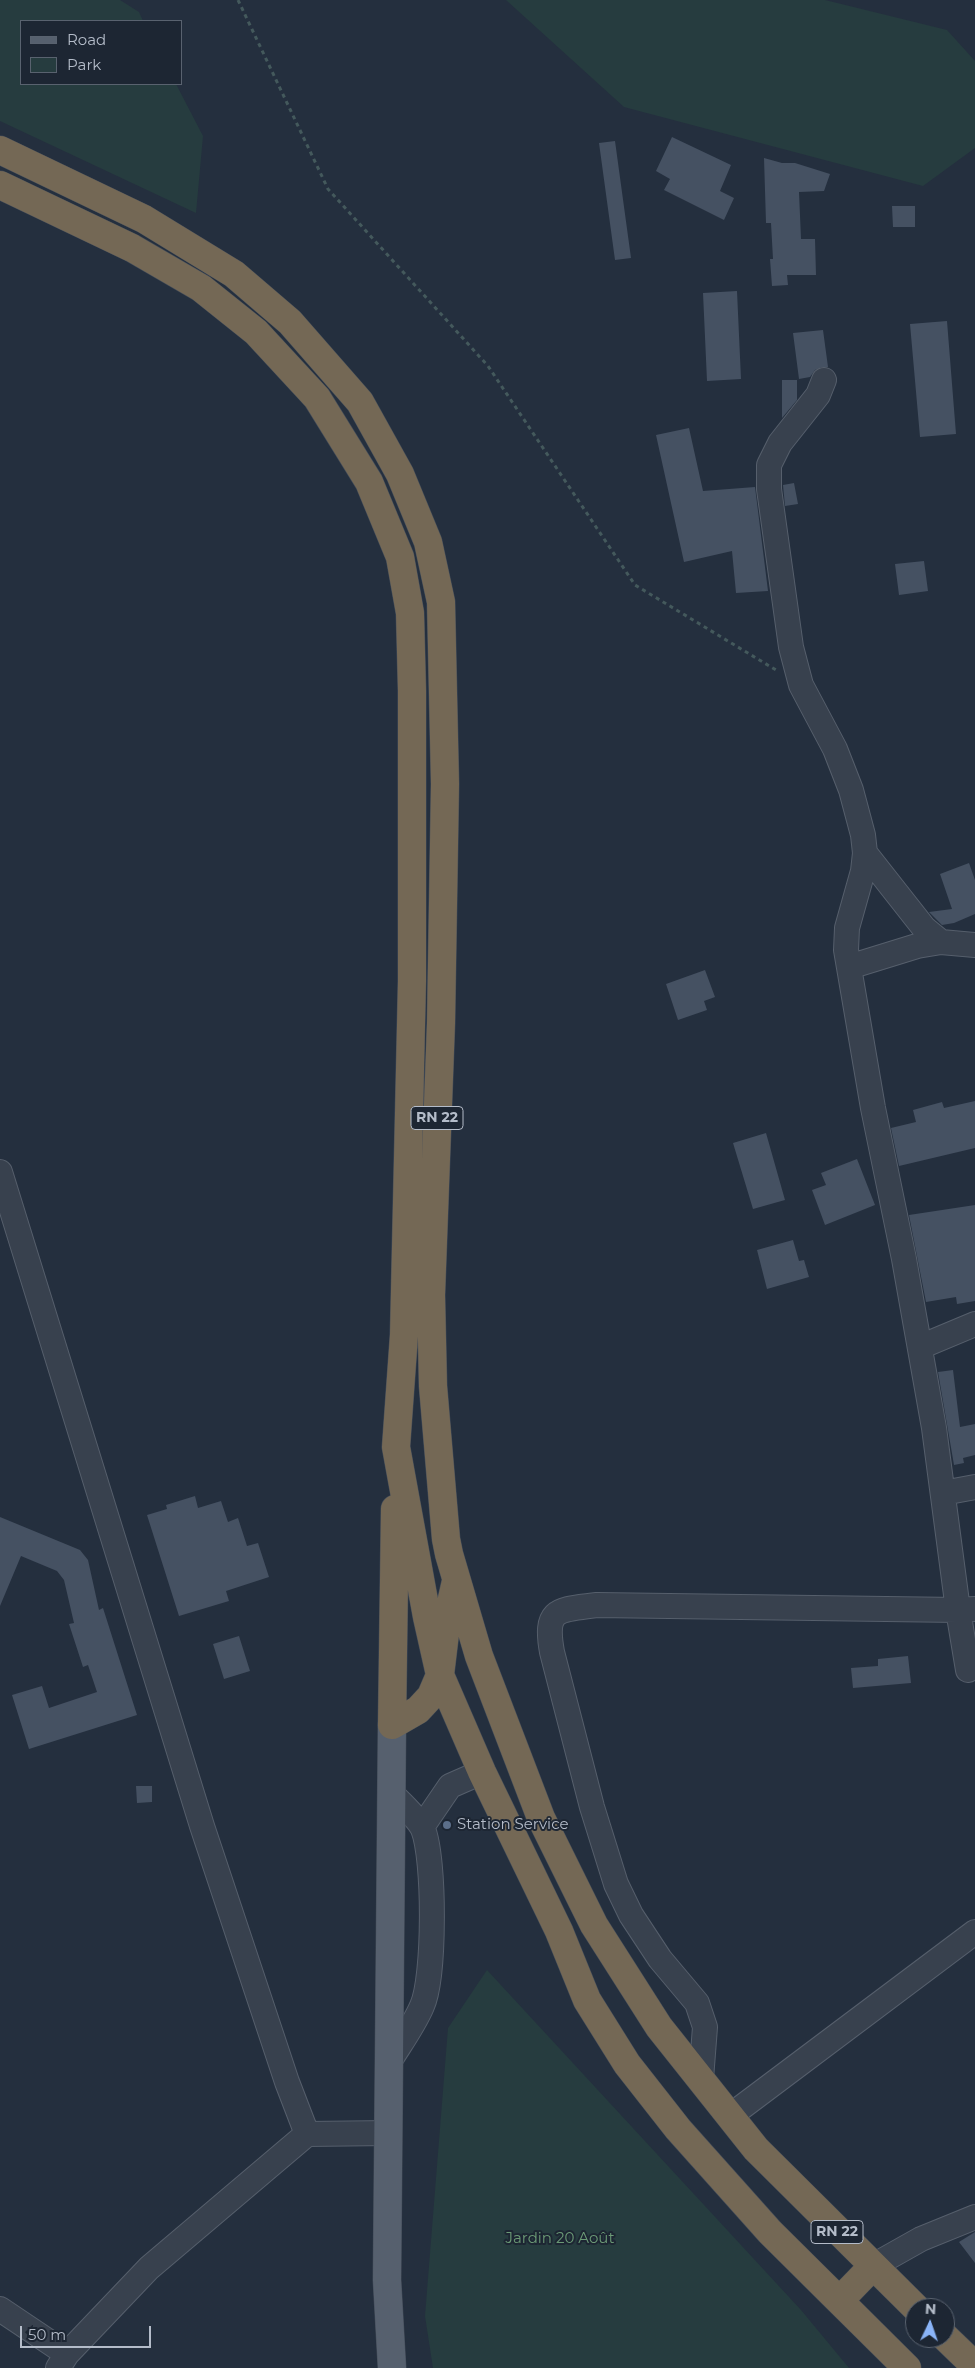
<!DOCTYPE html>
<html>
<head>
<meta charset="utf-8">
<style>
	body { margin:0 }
	#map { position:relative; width:975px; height:2368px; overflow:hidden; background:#242f3e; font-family:Montserrat,sans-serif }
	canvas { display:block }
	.legend { position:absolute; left:20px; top:20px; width:162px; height:65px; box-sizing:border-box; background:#1d2633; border:1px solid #59626f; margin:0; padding:6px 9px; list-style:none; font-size:15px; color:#b4bcc9 }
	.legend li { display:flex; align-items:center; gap:10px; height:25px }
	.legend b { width:25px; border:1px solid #59626f }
	.north { position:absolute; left:905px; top:2298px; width:50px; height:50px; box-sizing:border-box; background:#1d2633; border:1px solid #59626f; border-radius:50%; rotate:3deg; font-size:14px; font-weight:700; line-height:20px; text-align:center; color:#b4bcc9 }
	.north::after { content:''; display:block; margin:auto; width:18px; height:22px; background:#8ab4f8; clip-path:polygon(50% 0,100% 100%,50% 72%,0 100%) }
	.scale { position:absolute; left:20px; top:2326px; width:131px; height:22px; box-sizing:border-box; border:2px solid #b4bcc9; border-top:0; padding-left:6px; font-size:15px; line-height:18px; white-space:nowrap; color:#b4bcc9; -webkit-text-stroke:4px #1d2633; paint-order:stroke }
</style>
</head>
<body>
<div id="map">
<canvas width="975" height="2368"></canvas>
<ul class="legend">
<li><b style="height:6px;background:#56606e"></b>Road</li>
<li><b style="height:14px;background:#263c3f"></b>Park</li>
</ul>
<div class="north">N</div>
<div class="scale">50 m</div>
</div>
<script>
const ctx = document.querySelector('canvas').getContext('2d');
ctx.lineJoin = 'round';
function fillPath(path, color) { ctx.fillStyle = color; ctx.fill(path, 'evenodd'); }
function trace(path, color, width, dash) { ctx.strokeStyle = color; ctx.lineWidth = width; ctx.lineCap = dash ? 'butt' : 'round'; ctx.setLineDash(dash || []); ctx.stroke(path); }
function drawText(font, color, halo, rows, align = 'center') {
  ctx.font = font + ' Montserrat,sans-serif'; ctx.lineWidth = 4; ctx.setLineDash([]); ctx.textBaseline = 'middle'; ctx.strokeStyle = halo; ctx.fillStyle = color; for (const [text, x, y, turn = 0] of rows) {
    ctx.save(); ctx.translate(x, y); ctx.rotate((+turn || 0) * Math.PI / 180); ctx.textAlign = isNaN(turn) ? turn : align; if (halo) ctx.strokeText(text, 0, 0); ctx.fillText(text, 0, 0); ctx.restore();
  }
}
const green = new Path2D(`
	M0,0h120l19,12 4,9h-122v63h155l27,52 -7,77 -196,-92z
	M506,0h319l122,30 28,31v87l-52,38 -299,-79z
	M487,1970l314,340 48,58h-416l-8,-52 23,-288z`);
const building = new Path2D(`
	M672,137l59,28 -11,26 14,7 -10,22 -60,-30 6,-11 -14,-8z
	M615,141l16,117 -16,2 -16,-117z
	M764,158l18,5h13l35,11 -6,17 -25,1 2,47h14l1,36h-29l1,10 -16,1 -2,-27h3l-2,-36h-5z
	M892,206h23v21h-22z
	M737,291l4,88 -34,2 -4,-88z
	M947,321l9,113 -36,3 -10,-113z
	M823,330l5,37h-6l-7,3 -5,7 -11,2 -6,-46z
	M782,380h15v20l-15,18z
	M689,428l14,63 52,-4 13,104 -32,2 -4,-42 -48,11 -28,-127z
	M794,483l4,21 -13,2 -2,-21z
	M924,561l4,30 -29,4 -4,-31z
	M969,863l6,17v34l-21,9 -12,2 -13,-13 23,-3 -12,-35z
	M705,970l10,27 -11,4 3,9 -29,10 -12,-36z
	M975,1101v47l-76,18 -8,-38 25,-6 -3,-12 29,-8 2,6z
	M766,1133l19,67 -32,9 -20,-66z
	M857,1159l18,46 -50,20 -13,-35 14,-5 -5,-12z
	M975,1205v96l-18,3 -1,-7 -30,5 -17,-87z
	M793,1240l6,21 5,-1 5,17 -42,12 -10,-39z
	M953,1370l7,57 15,-3v31l-12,3 1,5 -10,2 -16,-93z
	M195,1496l3,12 23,-7 7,21 10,-4 9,28 11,-3 11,34 -43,14 3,10 -50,15 -32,-101 20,-6 -1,-4z
	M0,1517l80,33 8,10 11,50 4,-2 34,107 -108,34 -17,-54 30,-9 7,22 48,-16 -9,-27 -5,2 -14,-43 5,-1 -10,-43 -7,-9 -36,-15 -21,50z
	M239,1636l11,35 -26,8 -11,-35z
	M908,1656l3,27 -58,5 -2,-20 27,-2v-7z
	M136,1786h16v16l-15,1z
	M975,2232v31l-16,-21z`);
const path = new Path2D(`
	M238,0l90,189 160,177 147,219 141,85`);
const minor = new Path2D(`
	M824,380l-6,15 -38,48 -11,22v24l22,158 10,38 34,64 16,41 12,45 2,18 -2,18 -16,57 -1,22 27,158 31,151 30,169 24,182 10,60
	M865,853l59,75 17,14
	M849,967l68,-21 24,-4 34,3
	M0,1172l202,654 85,256 20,52
	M920,1347l55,-23
	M943,1493l32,-6
	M422,1827l28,-41 32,-14
	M389,2062c11,-18 25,-37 33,-56 13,-29 13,-147 1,-177 -5,-11 -24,-28 -33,-37
	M701,2079l4,-52 -8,-24 -37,-44 -29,-44 -15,-31 -24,-77 -40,-155c-8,-45 7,-42 45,-47l361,5 17,-1
	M730,2116l245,-184
	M873,2266l48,-27 54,-22
	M0,2309l67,45
	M58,2368l9,-14 82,-86 158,-134 82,-1`);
const major = new Path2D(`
	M392,2368l-5,-88 5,-555`);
const highway = new Path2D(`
	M0,150l144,69 90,55 56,48 70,80 40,72 28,68 13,60 4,182 -4,239 -10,272 2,91 13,153 3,15 30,102 62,162 53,107 65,102 97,122 160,159
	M0,185l132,63 69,40 55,44 61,66 52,84 31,75 10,56 2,78v290l-8,354 -8,112 31,170 13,58 42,97 77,159 28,69 40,64 51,65 92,103 137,136
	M392,1725l3,-216
	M392,1725l26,-15 13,-14 9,-21 6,-50 10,-44
	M840,2300l33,-34
	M945,2337l30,29`);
const markers = [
	[447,1825,5,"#5c6f8a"]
];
const shields = [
	[437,1118,52],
	[837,2232,52]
];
const shieldNames = [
	["RN 22",437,1118],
	["RN 22",837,2232]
];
const poiNames = [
	["Station Service",457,1825]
];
const parkNames = [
	["Jardin 20 Août",560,2239]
];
fillPath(green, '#263c3f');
fillPath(building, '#455162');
trace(minor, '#565f6c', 26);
trace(major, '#414a57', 29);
trace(highway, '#434c59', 29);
trace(path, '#44595c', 3, [4, 4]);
trace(minor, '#38414e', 24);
trace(major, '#56606e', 28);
trace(highway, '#746855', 28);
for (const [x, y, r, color] of markers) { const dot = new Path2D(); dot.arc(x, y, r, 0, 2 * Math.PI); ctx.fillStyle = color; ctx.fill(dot); trace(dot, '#1d2633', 2); }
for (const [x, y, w] of shields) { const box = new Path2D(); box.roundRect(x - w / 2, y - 11.5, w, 23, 4); ctx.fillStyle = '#1d2633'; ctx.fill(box); trace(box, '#b4bcc9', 1); }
drawText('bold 14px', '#b4bcc9', null, shieldNames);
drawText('15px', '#b4bcc9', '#1d2633', poiNames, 'left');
drawText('15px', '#6b9a76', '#1d2633', parkNames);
</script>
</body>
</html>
